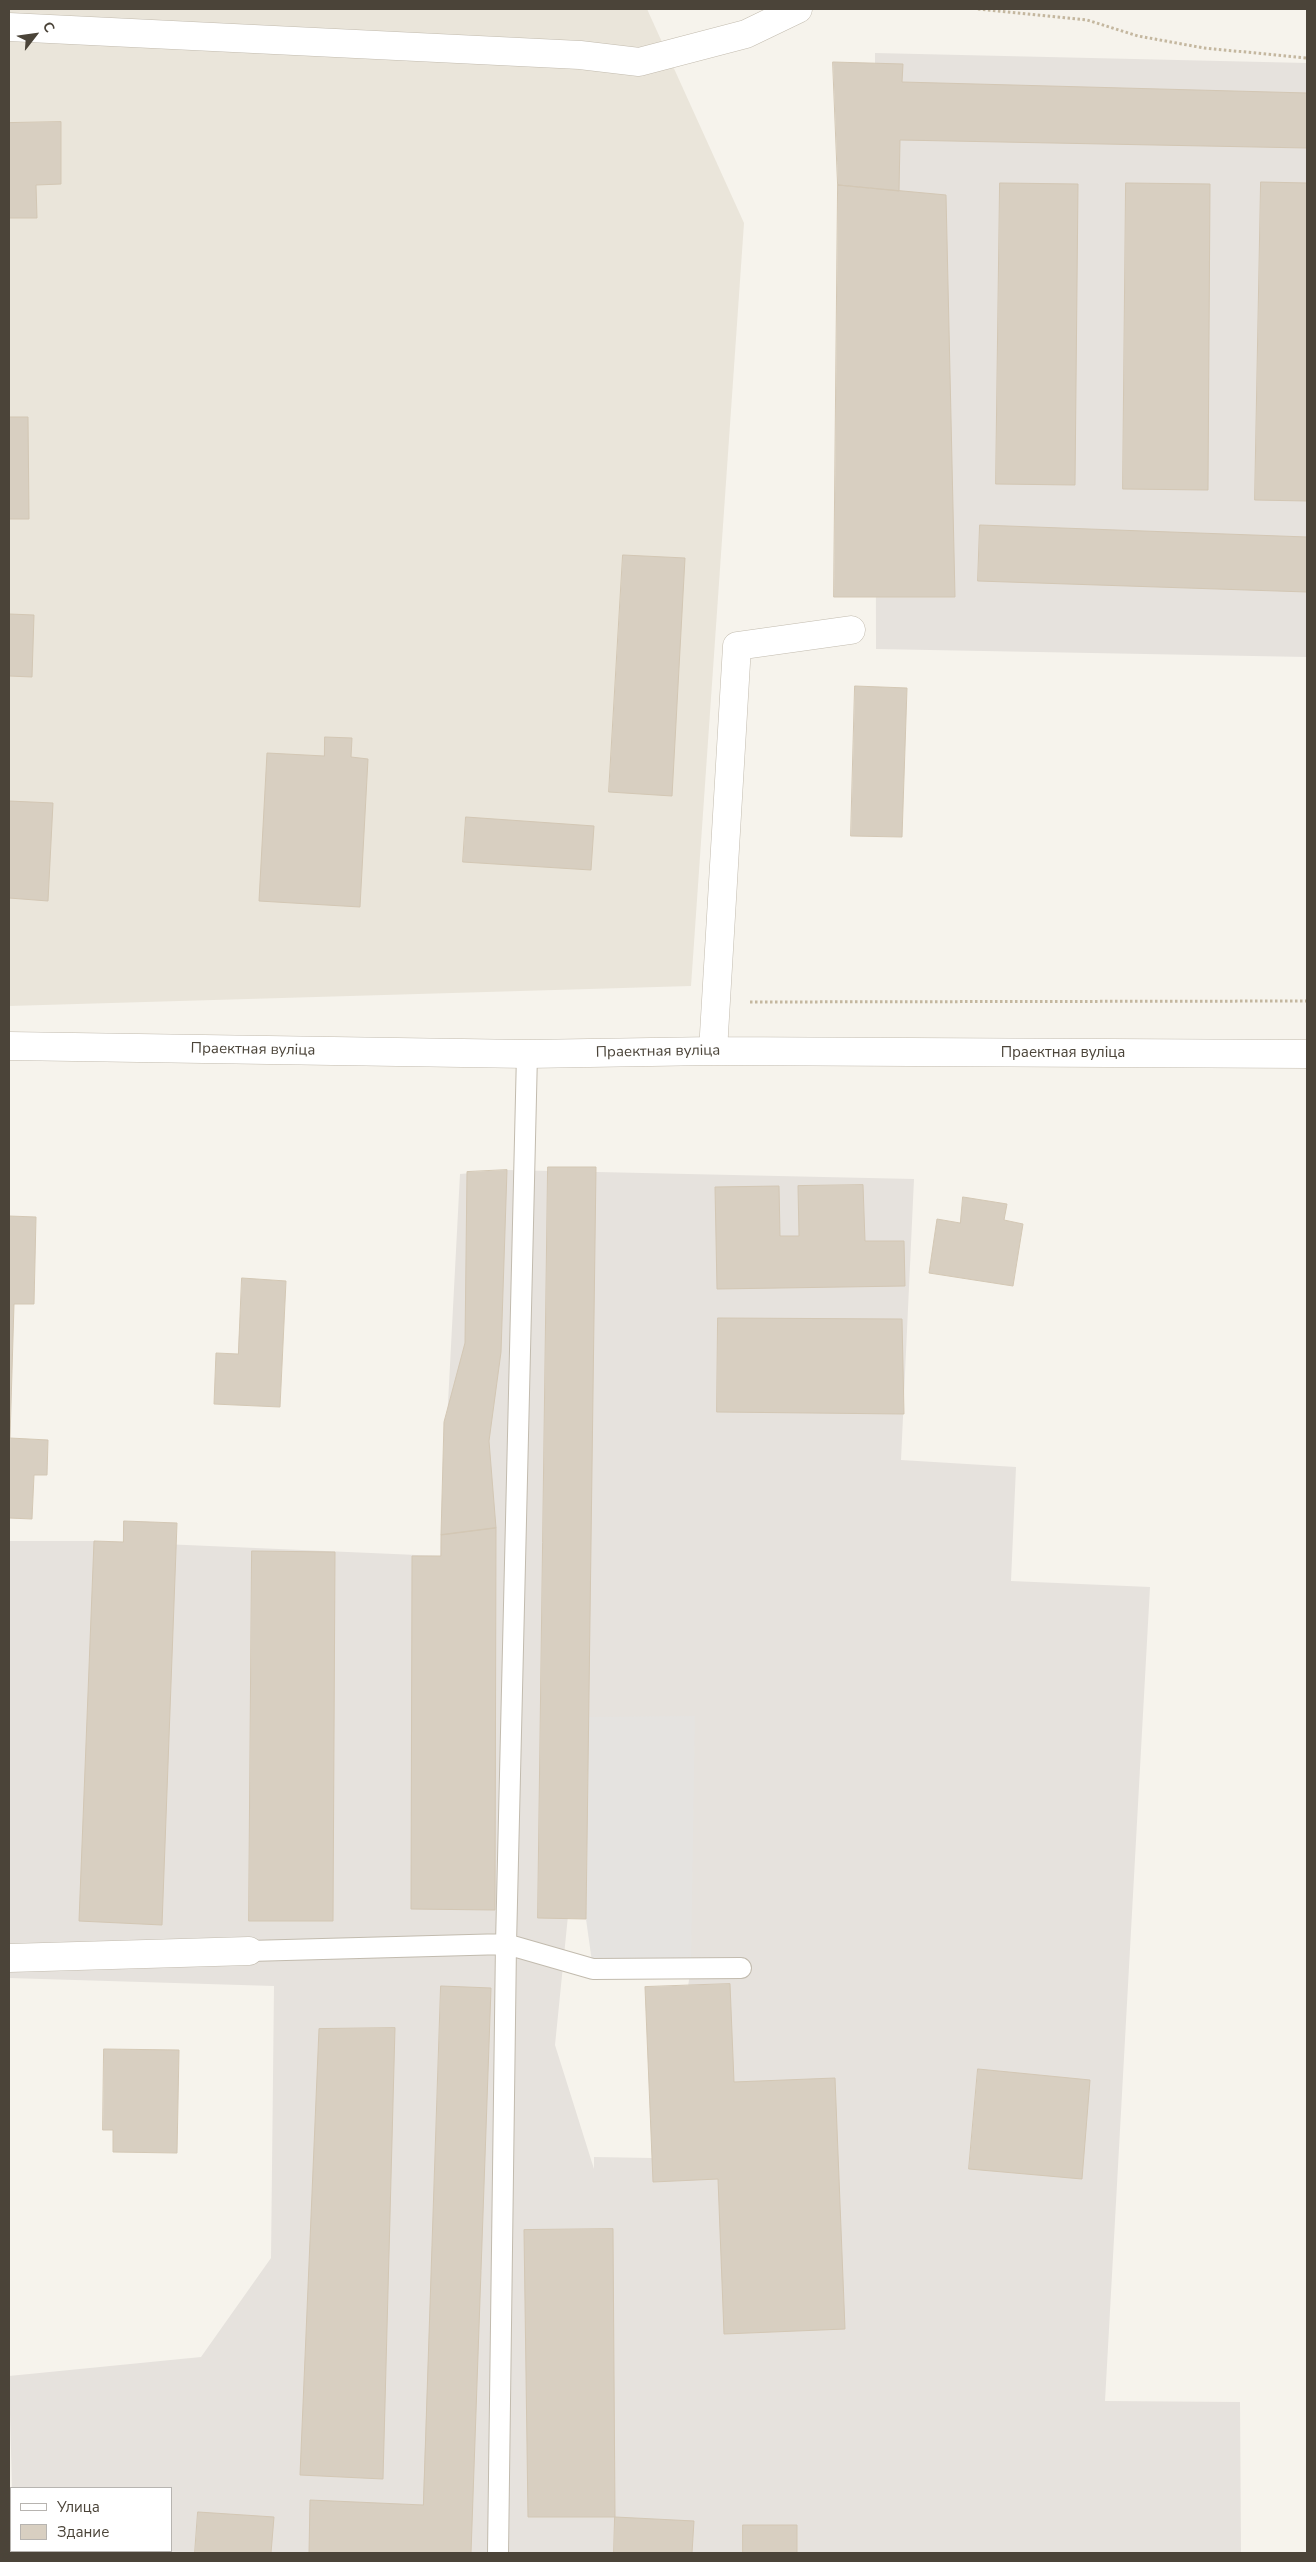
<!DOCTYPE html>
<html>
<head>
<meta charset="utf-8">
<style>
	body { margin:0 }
	#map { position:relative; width:1316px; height:2562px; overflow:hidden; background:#f6f3ec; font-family:"Nunito Sans",sans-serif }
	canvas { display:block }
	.frame { position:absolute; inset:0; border:10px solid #4b4439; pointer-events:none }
	.legend { position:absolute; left:10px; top:2487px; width:162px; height:65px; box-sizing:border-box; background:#fff; border:1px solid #b7b4b0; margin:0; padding:6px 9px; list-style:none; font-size:15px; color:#4b4439 }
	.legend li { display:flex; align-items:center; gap:10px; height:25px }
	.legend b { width:25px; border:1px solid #b7b4b0 }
	.north { position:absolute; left:10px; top:10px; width:50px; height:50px; -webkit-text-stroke:4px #fff; paint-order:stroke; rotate:60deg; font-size:14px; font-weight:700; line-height:20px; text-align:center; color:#4b4439 }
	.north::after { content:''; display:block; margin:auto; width:18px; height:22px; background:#4b4439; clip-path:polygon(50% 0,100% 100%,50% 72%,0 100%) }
</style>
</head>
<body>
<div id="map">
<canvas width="1316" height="2562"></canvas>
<div class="frame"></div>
<ul class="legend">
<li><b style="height:6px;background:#fff"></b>Улица</li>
<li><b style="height:14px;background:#d8cfc1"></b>Здание</li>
</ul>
<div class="north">С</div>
</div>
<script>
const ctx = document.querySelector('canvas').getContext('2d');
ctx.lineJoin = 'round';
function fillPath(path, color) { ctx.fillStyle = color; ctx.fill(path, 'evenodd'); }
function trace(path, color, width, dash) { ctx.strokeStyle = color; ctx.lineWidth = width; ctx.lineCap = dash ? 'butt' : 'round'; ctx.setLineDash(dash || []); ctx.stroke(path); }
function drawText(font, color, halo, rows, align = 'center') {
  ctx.font = font + ' "Nunito Sans",sans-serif'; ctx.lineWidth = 4; ctx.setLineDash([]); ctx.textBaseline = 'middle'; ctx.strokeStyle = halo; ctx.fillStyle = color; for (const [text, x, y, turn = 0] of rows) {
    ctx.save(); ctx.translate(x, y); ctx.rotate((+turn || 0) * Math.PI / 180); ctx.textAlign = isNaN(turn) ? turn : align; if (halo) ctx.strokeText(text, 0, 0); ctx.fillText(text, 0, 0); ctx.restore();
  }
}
const residential = new Path2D(`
	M9,9h638l97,214 -53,763 -682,20z`);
const industrial = new Path2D(`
	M875,53l432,10v594l-431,-8z
	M507,1170l407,9 -13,281 115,7 -5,114 139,6 -45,814 135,1 1,151h-1227v-2h157v-63h-159l-3,-112 192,-19 70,-99 3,-272 -265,-8v-437h85l346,15 20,-382zM588,1717l103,251 -3,18 -43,1 7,171 -58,-1v12l-39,-124z`);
const parking = new Path2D(`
	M695,1716l-4,252 -98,1 -7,-50 2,-202z`);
const building = new Path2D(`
	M833,62l70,2 -1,18 405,11v55l-407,-8 -1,51 -61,-6z
	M61,122v62l-25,1 1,33h-28v-95z
	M1261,182l46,1v318l-52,-1z
	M1000,183l78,1 -3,301 -79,-1z
	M1126,183l84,1 -2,306 -85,-1z
	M838,185l108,10 9,402h-121z
	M9,417h19l1,102h-20z
	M980,525l327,12v55l-329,-11z
	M623,555l62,3 -13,238 -63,-4z
	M9,614l25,1 -2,62 -23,-1z
	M855,686l52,2 -5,149 -51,-1z
	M325,737l27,1 -1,19 17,2 -8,148 -101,-6 8,-148 57,3z
	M9,801l44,2 -5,98 -39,-3z
	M466,817l128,9 -3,44 -128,-8z
	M548,1167h48l-10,752 -48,-1z
	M507,1170l-6,182 -12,89 7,87 -55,7 3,-113 21,-79 2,-171z
	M863,1185l2,56h39l1,45 -188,3 -2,-102 64,-1 1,50h19l-1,-50z
	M963,1197l44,7 -3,16 19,4 -10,62 -84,-13 8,-54 23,4z
	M9,1216l27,1 -2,87h-20l-4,134 38,2 -1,35h-13l-2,44 -23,-1z
	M242,1278l44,3 -6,126 -66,-3 2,-51 22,1z
	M718,1318l184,1 2,95 -187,-2z
	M124,1521l53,2 -15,402 -83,-4 15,-380 29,1z
	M496,1528l-1,382 -84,-1 1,-353h29v-21z
	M252,1551l83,1 -2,369h-84z
	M730,1984l4,98 101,-4 10,251 -121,5 -6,-155 -65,3 -8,-195z
	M441,1986l50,2 -20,565h-162l1,-53 113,5z
	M395,2028l-12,451 -83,-4 19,-446z
	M104,2049l75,1 -2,103 -64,-1v-22h-10z
	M978,2069l112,11 -8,99 -113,-10z
	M613,2229l2,288h-87l-4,-287z
	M198,2512l76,5 -3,36h-76z
	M615,2517l79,4 -2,32h-78z
	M743,2525h54v28h-54z
	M75,2551h78v2h-78z`);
const path = new Path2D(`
	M978,9l109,11 51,16 66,12 103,10
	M750,1002l557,-1`);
const service = new Path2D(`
	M249,1951l257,-7 87,25 148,-1
	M498,2553l8,-609 21,-890`);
const minor = new Path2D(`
	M9,27l571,28 59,7 107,-28 52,-25
	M9,1046l518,8 186,-3 594,3
	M713,1051l24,-405 114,-16
	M9,1958l240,-7`);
const streetNames = [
	["Праектная вуліца",253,1050,1],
	["Праектная вуліца",658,1052,-1],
	["Праектная вуліца",1063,1053]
];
fillPath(residential, '#eae5da');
fillPath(industrial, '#e6e2dd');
fillPath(parking, '#e5e3e0');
fillPath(building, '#d8cfc1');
trace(building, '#d3c7b4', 1);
trace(service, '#c2bbae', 22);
trace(minor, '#c2bbae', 29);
trace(path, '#c4b79f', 3, [2.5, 2.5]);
trace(service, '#fff', 20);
trace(minor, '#fff', 28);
drawText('15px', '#4b4439', '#fff', streetNames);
</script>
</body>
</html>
